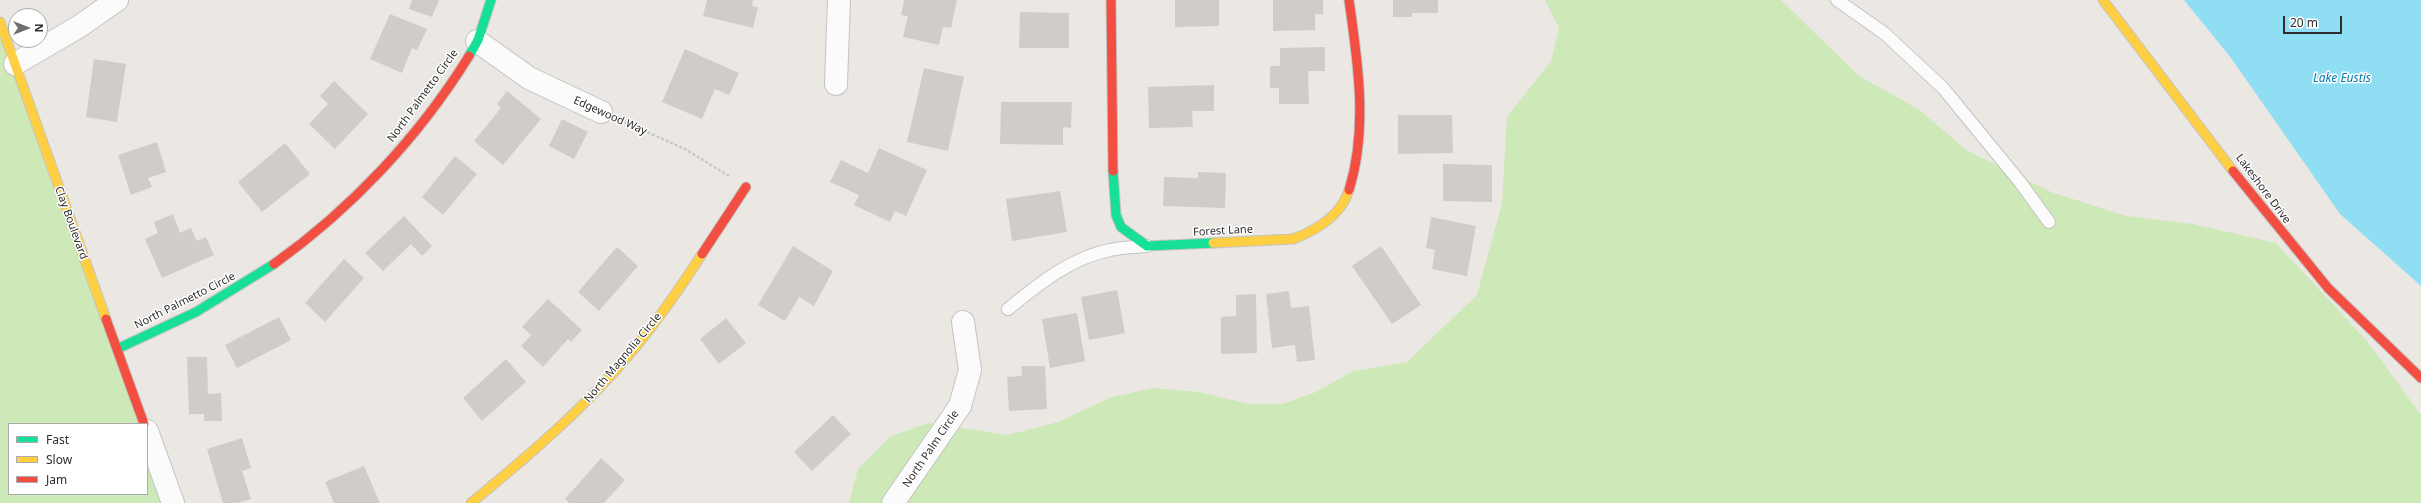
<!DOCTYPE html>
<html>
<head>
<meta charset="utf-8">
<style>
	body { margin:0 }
	#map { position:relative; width:2421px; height:503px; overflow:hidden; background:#ebe7e2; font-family:"Noto Sans",sans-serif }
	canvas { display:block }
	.legend { position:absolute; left:8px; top:423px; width:140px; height:72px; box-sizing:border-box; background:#fff; border:1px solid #ababab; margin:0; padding:5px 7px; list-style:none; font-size:12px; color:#2d2d2d }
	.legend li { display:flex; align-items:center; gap:8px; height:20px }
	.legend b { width:20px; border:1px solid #ababab }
	.north { position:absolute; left:8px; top:8px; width:40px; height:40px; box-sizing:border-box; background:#fff; border:1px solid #ababab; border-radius:50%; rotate:90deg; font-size:11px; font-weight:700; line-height:16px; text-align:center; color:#2d2d2d }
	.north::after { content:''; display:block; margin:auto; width:14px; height:18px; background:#706e6c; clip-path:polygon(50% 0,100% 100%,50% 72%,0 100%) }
	.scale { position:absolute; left:2283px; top:16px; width:59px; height:18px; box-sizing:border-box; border:2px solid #2d2d2d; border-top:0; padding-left:5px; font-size:12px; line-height:14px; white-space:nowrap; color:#2d2d2d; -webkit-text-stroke:3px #fff; paint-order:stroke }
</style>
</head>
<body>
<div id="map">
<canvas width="2421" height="503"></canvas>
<ul class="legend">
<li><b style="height:5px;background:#16e098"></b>Fast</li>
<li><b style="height:5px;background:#ffcf43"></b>Slow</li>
<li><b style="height:5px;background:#f24e42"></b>Jam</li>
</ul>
<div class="north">N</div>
<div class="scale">20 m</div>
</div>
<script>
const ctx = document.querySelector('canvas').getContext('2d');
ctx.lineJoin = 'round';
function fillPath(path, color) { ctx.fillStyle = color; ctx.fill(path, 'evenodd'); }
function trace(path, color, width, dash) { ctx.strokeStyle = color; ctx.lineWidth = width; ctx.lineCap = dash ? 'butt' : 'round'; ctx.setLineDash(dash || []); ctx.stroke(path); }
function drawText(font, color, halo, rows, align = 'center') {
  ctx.font = font + ' "Noto Sans",sans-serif'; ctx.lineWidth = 3; ctx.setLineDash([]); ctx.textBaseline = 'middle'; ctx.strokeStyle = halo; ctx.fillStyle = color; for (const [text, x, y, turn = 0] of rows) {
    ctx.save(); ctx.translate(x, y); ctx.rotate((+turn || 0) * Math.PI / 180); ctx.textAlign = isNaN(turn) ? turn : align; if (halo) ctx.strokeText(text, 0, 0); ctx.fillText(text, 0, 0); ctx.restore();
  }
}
const green = new Path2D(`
	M1545,0h236l78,76 59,33 50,42 83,41 75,24 67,8 83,19 91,98 54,74v88h-1572l9,-34 33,-33 38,-13 79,12 50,-13 54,-25 41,-9 46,4 50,12h34l33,-12 37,-21 54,-9 70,-67 25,-92 5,-86 44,-56 8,-33z
	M0,30l143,394h-134v70h138v-59l23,68h-170z`);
const water = new Path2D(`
	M2184,0h237v286l-81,-72 -109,-156z`);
const building = new Path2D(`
	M412,0h27l-7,17 -23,-8z
	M707,0h46l-1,6 6,1 -5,21 -50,-12z
	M904,0h53l-6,28 -8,-1 -4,18 -36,-8 5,-21 -7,-1z
	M1175,0h44v26l-44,1z
	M1273,0h50v14h-8v16l-42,1z
	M1393,0h45v13h-26v4h-19z
	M1020,12l49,1v35h-50z
	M390,14l37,15 -10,21 -5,-2 -10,25 -32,-14z
	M1325,47v24h-17l1,33h-30v-16h-9v-22h10v-18z
	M685,49l54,24 -10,22 -14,-6 -13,30 -40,-17z
	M94,59l32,5 -9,58 -31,-5z
	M924,68l40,9 -16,74 -41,-9z
	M334,81l34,33 -33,35 -26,-25 19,-20 -8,-8z
	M1214,85v26h-22l1,16 -44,1 -1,-41z
	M507,91l34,28 -38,46 -29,-24 27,-33 -4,-4z
	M1001,102h71l-1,26 -8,-1v18l-63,-1z
	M1398,115h54l1,38 -55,1z
	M562,119l26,13 -14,27 -25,-13z
	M157,142l9,30 -18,6 4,9 -21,8 -13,-40z
	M285,143l25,31 -48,38 -24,-30z
	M879,148l48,22 -21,46 -11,-5 -5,11 -36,-17 5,-10 -29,-13 11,-22 27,13z
	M455,156l22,18 -34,41 -21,-18z
	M1443,164l49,1v37l-49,-1z
	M1198,172l28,1 -1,35 -62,-2 1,-29 34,1z
	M1060,191l7,41 -55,9 -6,-42z
	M173,214l7,19 11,-5 6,13 9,-4 8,18 -52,23 -17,-39 13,-6 -4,-11z
	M404,216l28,30 -10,10 -11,-12 -28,27 -18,-18z
	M1431,217l45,9 -9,50 -35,-7 3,-19 -9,-2z
	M793,246l40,25 -19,35 -15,-9 -14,24 -27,-16z
	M1381,246l40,59 -29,19 -40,-58z
	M617,247l21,19 -39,45 -21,-19z
	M344,259l20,19 -39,44 -20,-19z
	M1117,290l8,43 -36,7 -8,-43z
	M1289,291l2,17 18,-2 6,54 -18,2 -2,-17 -23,3 -6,-54z
	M1256,294l1,59 -36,1v-37l15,-1v-21z
	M548,299l34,31 -11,12 -3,-3 -25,28 -22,-21 10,-11 -9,-8z
	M1077,313l8,48 -35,7 -8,-49z
	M279,317l12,23 -54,28 -12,-23z
	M726,318l20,25 -27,21 -19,-25z
	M187,357h20l1,37 13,-1 1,28h-18v-7h-15z
	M506,359l20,23 -44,39 -19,-23z
	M1021,366h24l2,43 -38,2 -2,-34 15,-1z
	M833,415l18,19 -39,37 -18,-19z
	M242,438l9,30 -9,3 9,28 -14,4h-14l-16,-54z
	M601,458l24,22 -21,23h-35l-4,-4z
	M364,466l16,37h-46l-9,-21z`);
const path = new Path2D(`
	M620,120l65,29 44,27`);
const lane = new Path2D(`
	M1837,0l47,33 59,55 77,94 29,40
	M1008,309c31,-25 62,-51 102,-59 12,-3 25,-3 37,-4`);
const street = new Path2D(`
	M477,41l52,37 72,34
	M15,64l65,-38 37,-26
	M836,84l3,-84
	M147,431l26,72
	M893,503l67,-97 10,-36 -7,-48`);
const fast = new Path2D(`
	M469,56l9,-16 13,-40
	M1113,171l3,44 5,12 26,19 66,-3
	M117,349l79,-37 78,-48`);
const slow = new Path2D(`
	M2103,0l130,171
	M0,22l106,297
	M1213,243l80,-4c24,-9 48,-23 56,-49
	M471,503c45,-37 89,-74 129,-116 39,-40 72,-86 102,-133`);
const jam = new Path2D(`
	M1111,0l2,171
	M2233,171l95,117 93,90
	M1349,190c19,-61 9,-127 0,-190
	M702,254l44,-67
	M274,264c77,-55 145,-127 195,-208
	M106,319l38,105`);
const streetNames = [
	["North Palmetto Circle",423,96,-54],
	["Edgewood Way",610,116,24],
	["Lakeshore Drive",2263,189,53],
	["Clay Boulevard",71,223,70],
	["Forest Lane",1223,231,-3],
	["North Palmetto Circle",185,301,-27],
	["North Magnolia Circle",623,358,-50],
	["North Palm Circle",931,449,-56]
];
const waterNames = [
	["Lake Eustis",2342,79]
];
fillPath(green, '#cee9b8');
fillPath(water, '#90def3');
fillPath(building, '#d0cdc9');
trace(lane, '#c4c3c3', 14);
trace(street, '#c4c3c3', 24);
trace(fast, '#c4c3c3', 11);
trace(slow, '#c4c3c3', 11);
trace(jam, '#c4c3c3', 11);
trace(path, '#c8c8c8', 2.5, [3, 2]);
trace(lane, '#fcfbfb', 12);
trace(street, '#fcfbfb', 22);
trace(fast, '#16e098', 9);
trace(slow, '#ffcf43', 9);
trace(jam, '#f24e42', 9);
drawText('11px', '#2d2d2d', '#fff', streetNames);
drawText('italic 12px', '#0179ad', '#fff', waterNames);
</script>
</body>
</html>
